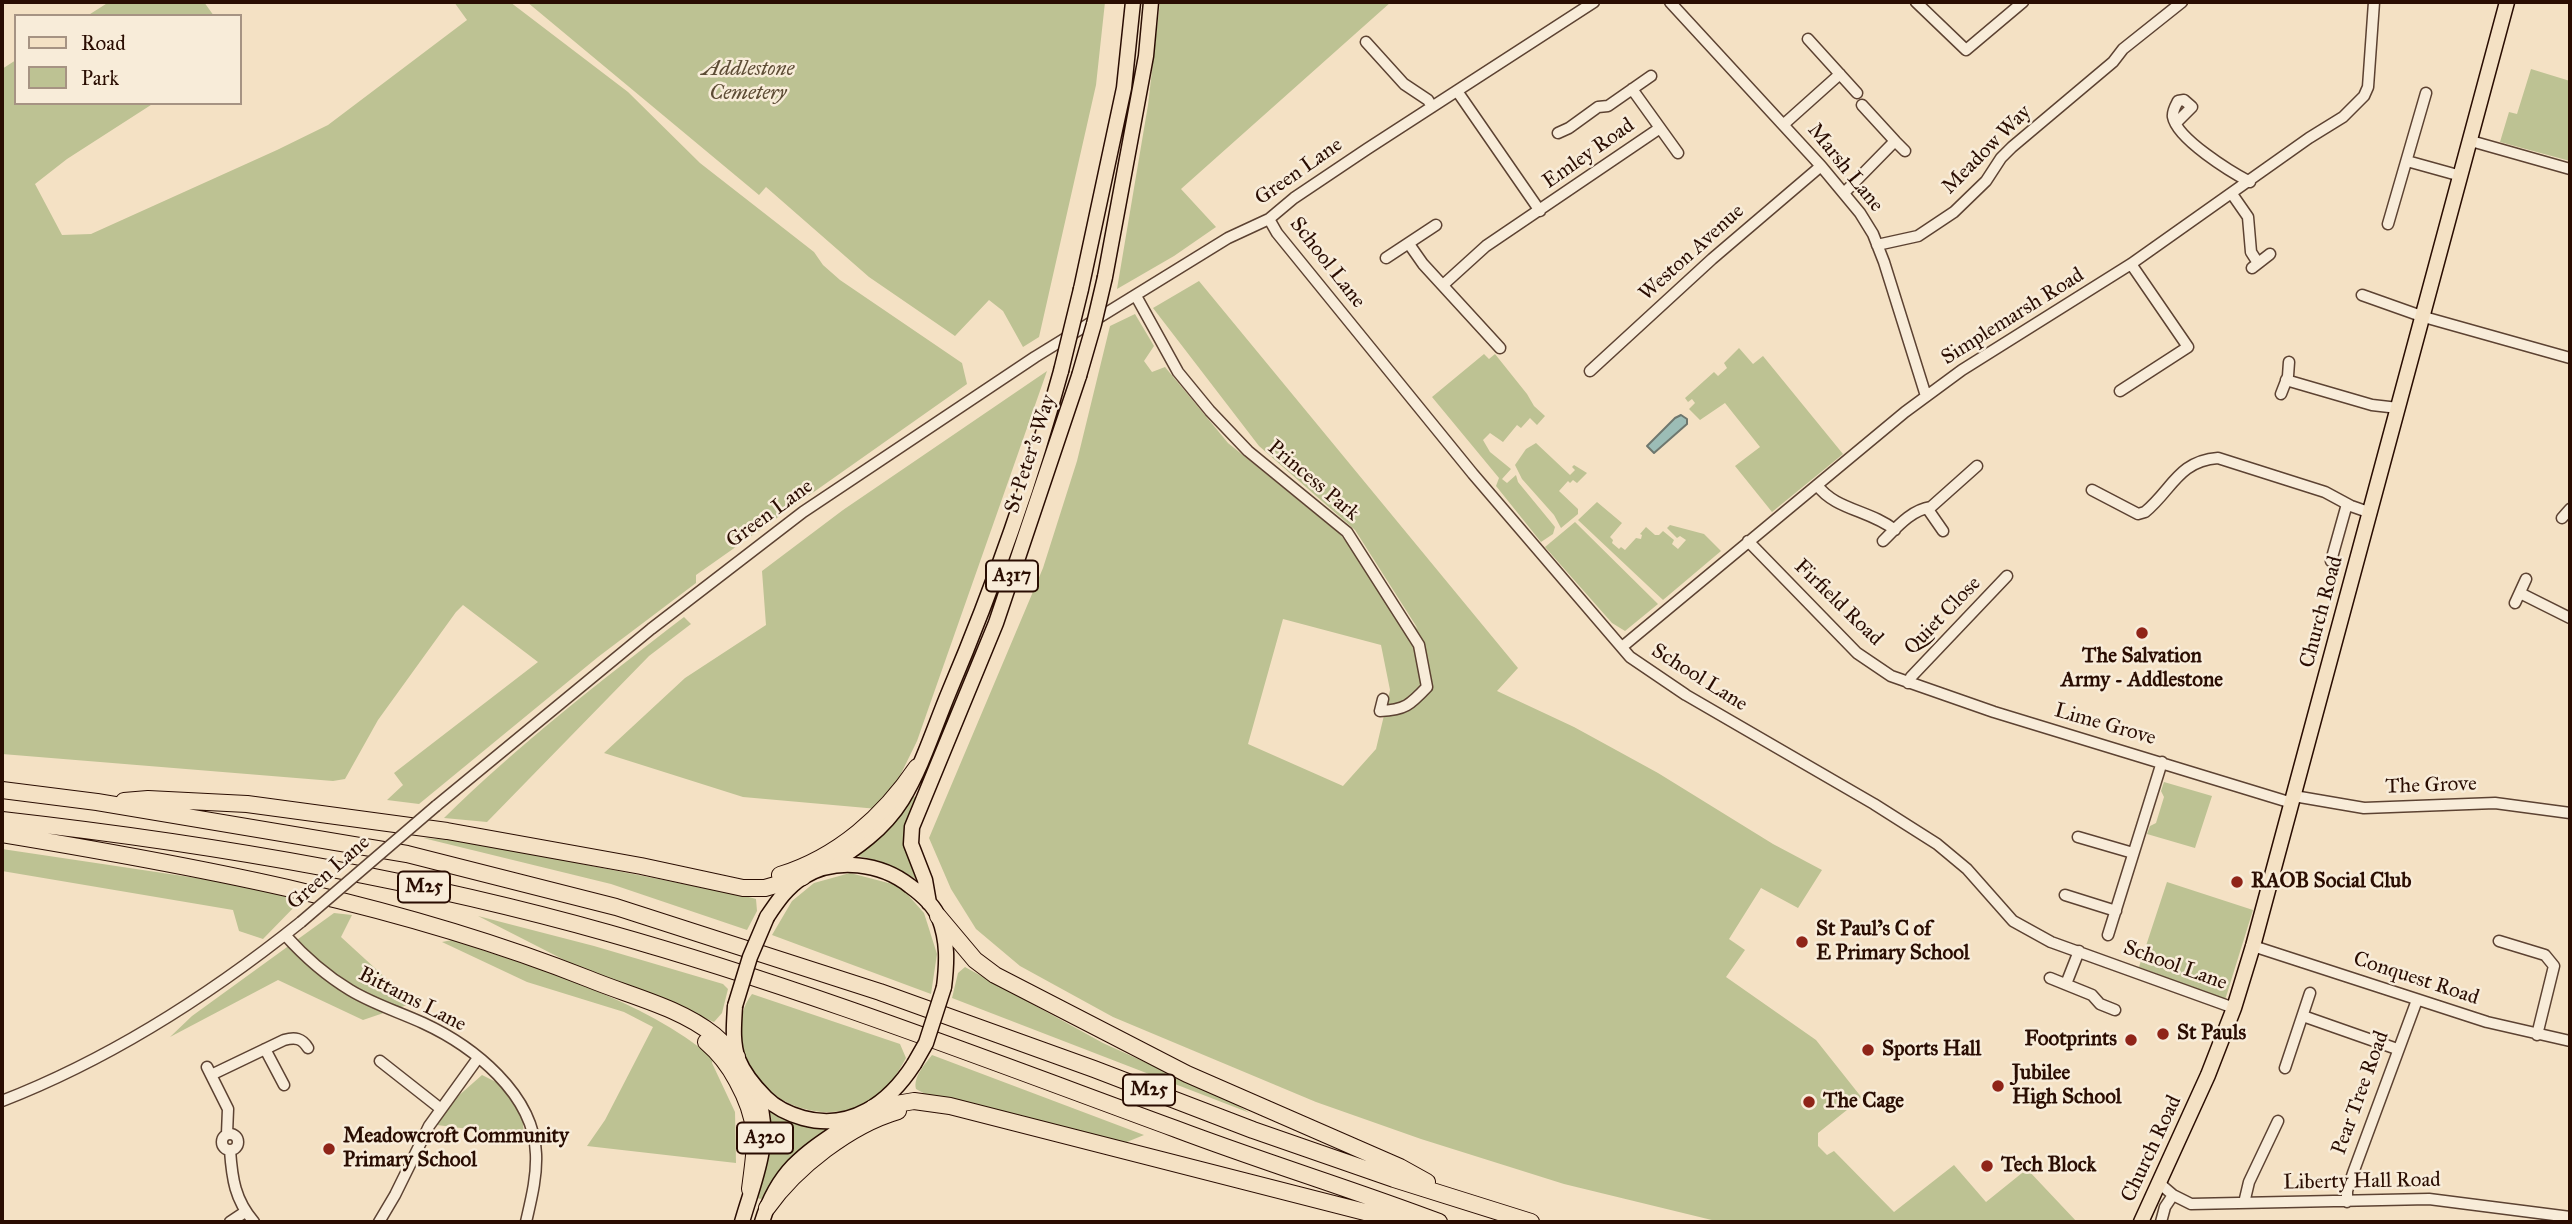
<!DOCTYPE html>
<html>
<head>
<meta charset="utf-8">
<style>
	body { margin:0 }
	#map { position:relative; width:2572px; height:1224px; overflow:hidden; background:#f4e1c4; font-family:"IM FELL Great Primer",serif }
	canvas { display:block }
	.frame { position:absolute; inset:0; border:4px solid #2a0d02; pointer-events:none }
	.legend { position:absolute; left:14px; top:14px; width:228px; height:91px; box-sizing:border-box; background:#f8ecd9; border:2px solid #a69383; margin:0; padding:9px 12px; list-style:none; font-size:21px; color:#2a0d02 }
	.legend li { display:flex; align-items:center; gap:14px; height:35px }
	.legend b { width:35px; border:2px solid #a69383 }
</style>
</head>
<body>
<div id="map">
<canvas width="2572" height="1224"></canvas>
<div class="frame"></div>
<ul class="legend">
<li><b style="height:9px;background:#f4e1c4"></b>Road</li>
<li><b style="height:19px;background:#bdc293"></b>Park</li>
</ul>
</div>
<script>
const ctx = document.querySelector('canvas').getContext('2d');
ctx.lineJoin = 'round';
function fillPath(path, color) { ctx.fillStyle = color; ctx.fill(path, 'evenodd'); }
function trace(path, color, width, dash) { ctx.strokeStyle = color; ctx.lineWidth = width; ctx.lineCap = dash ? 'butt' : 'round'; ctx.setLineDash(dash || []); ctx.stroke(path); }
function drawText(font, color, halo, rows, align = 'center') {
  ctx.font = font + ' "IM FELL Great Primer",serif'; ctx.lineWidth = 5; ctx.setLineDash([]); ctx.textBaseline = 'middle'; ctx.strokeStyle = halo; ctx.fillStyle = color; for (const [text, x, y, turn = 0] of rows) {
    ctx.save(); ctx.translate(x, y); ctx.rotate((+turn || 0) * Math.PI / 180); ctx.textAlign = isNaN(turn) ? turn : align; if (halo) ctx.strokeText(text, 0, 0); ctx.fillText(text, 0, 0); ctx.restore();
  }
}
const green = new Path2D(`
	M109,2h95l10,14h-127z
	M454,2h56l118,90 72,71 114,89 9,13 17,15 122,83 5,21 -271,191v8l-98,74 -179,147 -32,-4 16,-15 -9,-12 144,-111 -75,-57 -7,7 -78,108 -33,59 -12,2 -331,-27v-685l14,-9v43h138l-87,56 -32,25 27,51 29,-1 186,-84 51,-25 139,-105z
	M527,2h578l-9,83 -57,252 -16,10 -20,-36 -14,-11 -34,36 -86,-59 -103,-90 -7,8z
	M1160,2h231l-210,187 35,38 -42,29 -57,33 31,-184z
	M2531,69l39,12v80l-70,-19 9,-30 8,2z
	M1199,281l319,387 -21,23 77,36 84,46 115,71 49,26 -24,38 -37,-20 -32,51 16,11 -19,27 90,63 46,58 -44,35v13l9,9 7,-4 60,61 60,-47 32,37 41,-33 50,53h-357l-156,-38 -143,-45 -105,-37 -203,-85 -93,-51 -44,-37 -25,-40 -22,-51 114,-270 34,-107 33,-135 25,-12 19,32 -10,15 8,11 13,-5 63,76 112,91 58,75 20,20 -63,-99 -96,-84 -106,-138zM1283,619l98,26 9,45 -14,59 -33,37 -95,-42z
	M1739,348l14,16 10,-8 80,98 -71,58 -37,-46 25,-19 -35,-44 -25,17 -11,-11 6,-6 -3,-4 -4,3 -3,-4 29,-26 4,4 9,-8 -3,-5z
	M1484,354l5,5 6,-5 32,40 7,12 11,10 -8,9 -7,-7 -9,10 -4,-3 -14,17 -13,-9 -7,7 7,12 21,17 -9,10 5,4 9,-8 2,7 37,45 -2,7 -12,8 -45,-56 3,-8 -67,-81z
	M1047,371l-130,370 -23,47 -16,21 -135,-12 -139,-44 81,-75 81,-53 -4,-54 81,-61z
	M1536,443l34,32 5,-5 -3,-3 2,-2 13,8 -10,10 -4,-3 -3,3 -2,-2 -9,10 19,18v5l-17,14 -7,-13 -32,-36 -7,-14 11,-16z
	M1597,502l25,21 -12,14 3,3 -1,3 7,6 2,-2 4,3 11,-12 5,1 1,-4 -2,-1 6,-7 9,8h4l4,-4 11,9 -2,4 6,5 8,-9 -6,-4 -3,2 -10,-10 3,-3 34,9 17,17 -58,49 -85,-80z
	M1575,522l83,82 -33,27 -13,-8 -67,-76z
	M684,617l7,7 -42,32 -162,166 -43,-4c74,-73 158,-138 240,-201z
	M2164,782l48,14 -17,52 -48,-14 3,-8 6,-3 8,-26 -3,-6z
	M919,796c-16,31 -16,52 -3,83 -20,-12 -37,-20 -60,-23 23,-18 41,-36 57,-59z
	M423,838l42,3 280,55 11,3 1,12 -10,19 -136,-46z
	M2,849l248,37 52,13 -39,40 -24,-8 -6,-21 -231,-39z
	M850,873l50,13 24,27 13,41 -6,40 -159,-59 20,-34 22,-18z
	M2167,882l86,28 -28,90 -86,-33z
	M334,913l18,2 -11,22 72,66 -50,17 -85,-40 -108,57 22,-21z
	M478,916l116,30 129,38 5,5 -6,24 -8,9 -136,-55z
	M452,940c84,28 193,60 261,118l-1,5 23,49 1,51 -149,-17 18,-26 48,-93 -29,-15 -97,-30 -85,-40z
	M965,967l138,76 127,58 20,12 -298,-115 6,-25z
	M752,994l148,50 6,14c-6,10 -12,23 -21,31 -50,49 -141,15 -144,-56 -1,-15 2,-27 11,-39z
	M932,1055l212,80 -27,11 -190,-51 -11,-6c-3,-12 9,-25 16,-34z
	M482,1075l16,8 24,26 2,27 -87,-11 19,-27z
	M767,1107l61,20 1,2c-31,18 -51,39 -67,70l-7,-1 14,-45z`);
const water = new Path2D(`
	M1681,415l6,4v5l-33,29 -7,-7 28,-28z`);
const minor = new Path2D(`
	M1670,2l151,164 39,47 13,21 11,28 42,134
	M1916,2l50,48 57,-48
	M1808,39l49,54
	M1366,42l38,42 24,16 4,7
	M1632,89l46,64
	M1457,91l83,120
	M2176,123l16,-16 -8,-7 -6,1c-2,4 -6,10 -5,16 4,22 58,55 77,65
	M1783,125l57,-51
	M1558,133l11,-5 29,-21 10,-1 43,-30
	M1895,141l10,10
	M2471,141l99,28
	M2407,161l54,15
	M1844,193l51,-52 -33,-36
	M2232,194l16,23 3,35 7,11
	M1269,219l8,14 196,241 157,183 56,38 188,109 63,40 30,25 46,52 38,21 183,66
	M2388,224l38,-131
	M1409,244l14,20 77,84
	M1877,245l41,-9 36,-24 32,-31 15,-23 11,-11 101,-85 10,-13 59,-47
	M1386,258l50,-33
	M2252,268l18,-14
	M1443,285l43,-39 174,-118
	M2362,295l62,22 146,41
	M1136,296l42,76 32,39 38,40 99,81 72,113 8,42c-17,18 -22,23 -47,24l3,-12
	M1590,371l122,-112 109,-93
	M2286,380l86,25 26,3
	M2120,391l68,-44 -57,-83
	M2281,394l7,-18 1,-14
	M1817,485c18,25 53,25 78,45
	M2092,490l46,24 7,-2c27,-22 33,-51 73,-54l107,34 26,14 20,7
	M1927,508l16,23
	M2562,518l8,-9
	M1748,541l109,112 34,23 103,36 298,91
	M1883,541c14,-14 28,-31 48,-34l46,-41
	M2331,561l16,-57
	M2520,593l50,25
	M2515,603l11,-24
	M1622,647l283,-235 57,-42 169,-106 178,-126 34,-21 21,-21 4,-9 6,-85
	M1908,683l3,-6 96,-101
	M2294,796l70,12 131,-5 75,10
	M436,806l215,-177 152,-117 232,-155 193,-119 41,-19 25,-21 73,-49 227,-147
	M2078,837l55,16
	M2065,895l51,16
	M285,935c19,21 40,40 65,55 23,14 49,22 73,33 50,23 111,71 113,131 1,23 -5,46 -10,68
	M2108,935l54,-173
	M2499,941l46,14 9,11 -17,69
	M2253,946l234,76 83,19
	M2050,978l42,17 8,9 15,6
	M2066,984l13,-33
	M2303,1016l94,33
	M265,1049l19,36
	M380,1061l61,48
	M207,1067l21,42 -1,25
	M2285,1068l25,-75
	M211,1075l73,-35c11,-3 18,-2 24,8
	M2,1101c108,-42 208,-106 299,-179
	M222 1142a8 8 0 1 1 16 0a8 8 0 1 1-16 0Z
	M230,1150c2,29 5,50 24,72
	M2159,1183l14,12 18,9 238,-5 141,18
	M2347,1202v-11l6,-18 64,-173
	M2244,1203l5,-21 29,-61
	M230,1222l15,-10
	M379,1222l16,-27 34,-69 49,-68
	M2161,1222l4,-15 8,-12`);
const major = new Path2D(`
	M1105,277l41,-221 5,-54
	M1081,289l43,-201 9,-86
	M827,866c29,-17 57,-37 75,-66 20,-33 32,-72 47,-108 44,-104 82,-211 112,-321
	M929,903l-4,-23 -14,-36 1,-17 84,-204 83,-247
	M767,917c10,-15 20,-30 36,-40 33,-20 78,-14 107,9 11,8 24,19 29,32 9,23 8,45 5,69
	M735,1006c-1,18 -3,36 3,53 6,15 16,27 28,39 10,10 23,16 37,20 48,13 86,-15 111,-54
	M742,1222c13,-46 32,-82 14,-130
	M762,1222c17,-55 45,-70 91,-101
	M2141,1222l67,-147 26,-67 19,-62 254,-944`);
const highway = new Path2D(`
	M2,790l95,12 310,52 209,53 264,85 214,77 159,61 141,49 137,43
	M124,801l24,-2 99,5 200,27 194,35 102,22h22l38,-11
	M2,820c204,23 408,57 606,113 193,54 380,127 568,196 87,33 176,60 263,93
	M2,834c199,33 398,70 587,145 41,17 90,28 125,56 8,7 16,15 23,22
	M780,875c58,-18 104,-59 137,-108
	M938,916l37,44 20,15 192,99 213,93 27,15
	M706,1042c13,11 23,24 31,39 23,42 19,62 13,108
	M873,1108l41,-7 36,5 454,116
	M767,1208c29,-41 83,-83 131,-97`);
const minorBridge = new Path2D(`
	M301,922l135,-116`);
const majorBridge = new Path2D(`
	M1061,371l20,-82
	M1079,376l15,-52 11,-47
	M735,1006l15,-49 17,-40
	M914,1064l12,-21 18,-56`);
const markers = [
	[2142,633,7,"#8f2418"],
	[2237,882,7,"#8f2418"],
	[1802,942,7,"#8f2418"],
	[2163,1034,7,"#8f2418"],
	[2131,1040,7,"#8f2418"],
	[1868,1050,7,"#8f2418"],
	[1998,1086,7,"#8f2418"],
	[1809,1102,7,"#8f2418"],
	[329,1149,7,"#8f2418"],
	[1987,1166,7,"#8f2418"]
];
const shields = [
	[1012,576,52],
	[424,887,52],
	[1149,1090,52],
	[765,1138,56]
];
const shieldNames = [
	["A317",1012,576],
	["M25",424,887],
	["M25",1149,1090],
	["A320",765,1138]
];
const parkNames = [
	["Addlestone",748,70],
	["Cemetery",748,94]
];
const streetNames = [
	["Meadow Way",1987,150,-45],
	["Emley Road",1589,154,-35],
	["Marsh Lane",1845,168,51],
	["Green Lane",1299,172,-35],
	["Weston Avenue",1692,253,-42],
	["School Lane",1327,263,52],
	["Simplemarsh Road",2013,317,-32],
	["St Peter's Way",1031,454,-72],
	["Princess Park",1313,481,40],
	["Green Lane",770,514,-36],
	["Firfield Road",1838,603,44],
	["Church Road",2322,612,-75],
	["Quiet Close",1943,616,-46],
	["School Lane",1699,678,32],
	["Lime Grove",2105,725,16],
	["The Grove",2431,786,-2],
	["Green Lane",329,873,-41],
	["School Lane",2175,966,20],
	["Conquest Road",2416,979,18],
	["Bittams Lane",412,1000,27],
	["Pear Tree Road",2361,1093,-70],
	["Church Road",2152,1149,-65],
	["Liberty Hall Road",2362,1182,-1]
];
const poiNames = [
	["The Salvation",2142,657,"center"],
	["Army - Addlestone",2142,681,"center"],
	["RAOB Social Club",2251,882],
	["St Paul's C of",1816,930],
	["E Primary School",1816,954],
	["St Pauls",2177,1034],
	["Footprints",2117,1040,"right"],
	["Sports Hall",1882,1050],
	["Jubilee",2012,1074],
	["High School",2012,1098],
	["The Cage",1823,1102],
	["Meadowcroft Community",343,1137],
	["Primary School",343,1161],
	["Tech Block",2001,1166]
];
fillPath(green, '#bdc293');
fillPath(water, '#9cbdb6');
trace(water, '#6e776e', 2);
trace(minor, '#5c4232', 13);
trace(major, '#2a0d02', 17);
trace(highway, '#2a0d02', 18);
trace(minor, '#f8ecd9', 10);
trace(major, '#f4e1c4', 14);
trace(highway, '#f4e1c4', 16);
trace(minorBridge, '#5c4232', 13, []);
trace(majorBridge, '#2a0d02', 17, []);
trace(minorBridge, '#f8ecd9', 10);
trace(majorBridge, '#f4e1c4', 14);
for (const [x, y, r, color] of markers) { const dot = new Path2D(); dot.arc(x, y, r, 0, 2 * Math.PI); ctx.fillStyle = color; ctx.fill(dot); trace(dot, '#f8ecd9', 2.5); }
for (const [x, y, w] of shields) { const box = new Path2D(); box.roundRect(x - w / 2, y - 15.5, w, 31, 5); ctx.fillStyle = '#f8ecd9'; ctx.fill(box); trace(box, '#2a0d02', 2); }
drawText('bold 19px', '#2a0d02', null, shieldNames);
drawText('italic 21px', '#5d4c35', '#f8ecd9', parkNames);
drawText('21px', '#2a0d02', '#f8ecd9', streetNames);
drawText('bold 21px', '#2a0d02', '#f8ecd9', poiNames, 'left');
</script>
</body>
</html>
